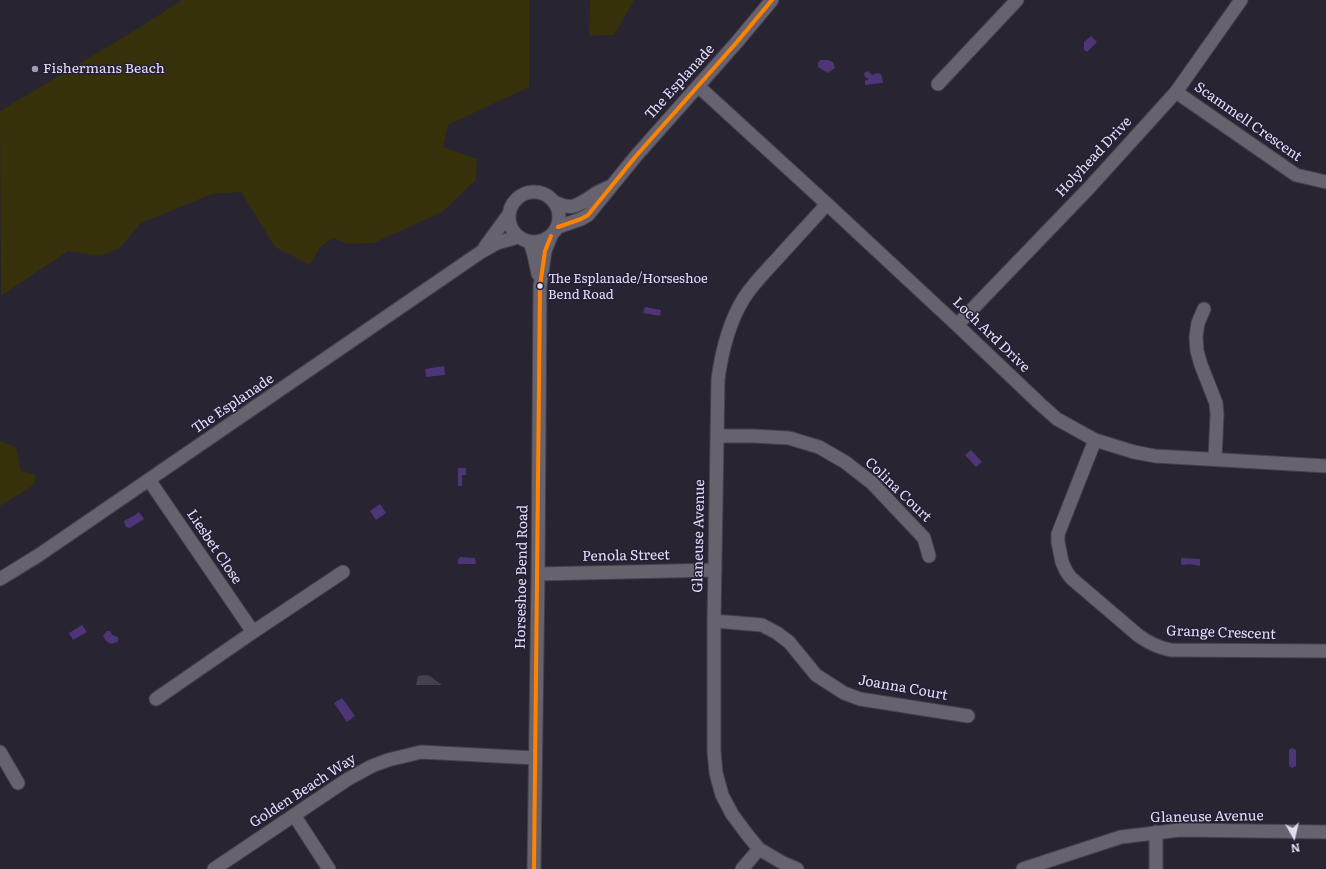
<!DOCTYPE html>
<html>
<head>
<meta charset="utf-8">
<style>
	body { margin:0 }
	#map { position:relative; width:1326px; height:869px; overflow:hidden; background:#282432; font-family:Literata,serif }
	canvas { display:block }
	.north { position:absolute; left:1274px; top:817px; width:40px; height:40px; -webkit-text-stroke:3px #261e38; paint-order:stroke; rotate:172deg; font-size:11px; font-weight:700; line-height:16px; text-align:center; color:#e2def0 }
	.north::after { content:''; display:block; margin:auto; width:14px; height:18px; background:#e2def0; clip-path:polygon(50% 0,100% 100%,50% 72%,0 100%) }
</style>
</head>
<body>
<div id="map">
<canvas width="1326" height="869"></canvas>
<div class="north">N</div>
</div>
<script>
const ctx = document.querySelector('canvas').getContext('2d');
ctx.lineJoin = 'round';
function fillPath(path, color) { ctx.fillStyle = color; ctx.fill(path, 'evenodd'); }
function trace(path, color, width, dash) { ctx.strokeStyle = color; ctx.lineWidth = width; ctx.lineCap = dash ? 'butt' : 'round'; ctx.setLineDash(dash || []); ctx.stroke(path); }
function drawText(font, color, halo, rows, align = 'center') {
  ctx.font = font + ' Literata,serif'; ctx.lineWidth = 3; ctx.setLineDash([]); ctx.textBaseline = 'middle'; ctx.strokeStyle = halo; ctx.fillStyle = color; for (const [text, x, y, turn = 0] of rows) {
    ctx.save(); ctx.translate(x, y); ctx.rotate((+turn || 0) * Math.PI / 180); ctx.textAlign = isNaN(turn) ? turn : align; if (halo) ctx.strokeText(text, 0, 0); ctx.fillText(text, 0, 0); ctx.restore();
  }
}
const green = new Path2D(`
	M182,0h347v87l-81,38 -5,22 34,12 -1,21 -34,32 -68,31 -26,1 -15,-6 -13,9 -10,18 -35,-18 -34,-55 -29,2 -71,29 -21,25 -20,8 -32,-5 -67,45 -1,-185 142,-85z
	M590,0h44l-20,35 -25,1z
	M0,441l16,6 5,24 15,4 -2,10 -34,21z`);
const water = new Path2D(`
	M1091,36l6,6 -10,10 -3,-2v-8z
	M820,60h8l5,2 2,6 -7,5 -10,-6v-4z
	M868,71l4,4 5,-2 4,1 2,8 -1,1 -17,2v-4l4,-2 -4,-2 -1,-4z
	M645,307l16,3 -1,6 -17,-3z
	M444,366l1,9 -19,2 -1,-8z
	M971,450l11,12 -6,5 -11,-12z
	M458,468h8v7h-4v11h-4z
	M380,504l6,9 -10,7 -6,-9z
	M139,512l5,7 -14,9 -4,-1 -2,-6 11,-6z
	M460,557l15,1 1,6h-18v-4z
	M1181,558l19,1v7l-10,-2 -8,1 -1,-2z
	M82,625l5,7 -14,8 -4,-7z
	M107,631h3l2,4 6,2v5l-7,2 -5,-3 -3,-5z
	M342,698l13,18 -8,6 -13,-19z
	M1292,748l4,2v16l-4,2 -3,-2v-16z`);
const building = new Path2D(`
	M426,675l4,1 12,9h-26l2,-9z`);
const minor = new Path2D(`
	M938,84l79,-84
	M698,86l129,118 130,121 82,78 18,16 38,21 39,12 21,4 171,10
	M1176,92l120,83 30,7
	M509 217a25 25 0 1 1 50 0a25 25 0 1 1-50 0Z
	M557,203c15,8 22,1 35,-7 5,-4 11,-6 17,-9
	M558,227l23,-8 7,-4 48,-59 101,-114 35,-42
	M530,242l4,13 4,19
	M485,247l24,-33
	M1204,309l-6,14 -2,14 1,14 4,14 15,38 1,11 -2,45
	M957,325l132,-137 87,-96 65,-92
	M717,436h37l35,2 30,9 26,15 27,21 52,55 5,18
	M1095,440l-37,94v8l4,20 4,9 5,7 68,58c10,7 20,12 32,14l155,1
	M149,480l104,152 90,-60
	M538,574l177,-4
	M0,579l39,-24 442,-303 16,-9 21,-6
	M714,621l48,4 15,8 12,9 27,33 28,18 16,6 108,17
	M156,699l97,-67
	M0,752l18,31
	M294,815l35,54
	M1156,832v37
	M214,869l134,-90 24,-13 16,-6 33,-8 114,6
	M534,869l4,-295 2,-288 5,-35 6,-15
	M742,869l17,-20
	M797,869l-14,-6 -24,-14 -13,-16 -14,-19 -10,-19 -6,-22 -2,-22v-130l4,-242c4,-29 11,-57 26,-81 9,-14 21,-26 32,-38 17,-19 34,-37 51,-56
	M1023,869l98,-32 59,-7 146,2`);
const bus1 = new Path2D(`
	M558,227l23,-8 7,-4 48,-59 101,-114 35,-42
	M534,869l6,-583 5,-35 6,-15`);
const markers = [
	[35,69,4,"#a19dae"],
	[540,286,3.5,"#e2def0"]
];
const busNames = [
	["The Esplanade/Horseshoe",548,279],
	["Bend Road",548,295]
];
const poiNames = [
	["Fishermans Beach",43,69]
];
const streetNames = [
	["The Esplanade",680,82,-48],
	["Scammell Crescent",1248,122,35],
	["Holyhead Drive",1094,157,-47],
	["Loch Ard Drive",991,335,44],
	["The Esplanade",233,404,-34],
	["Colina Court",898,490,44],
	["Glaneuse Avenue",699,536,-89],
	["Liesbet Close",214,547,56],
	["Penola Street",626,556,-1],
	["Horseshoe Bend Road",522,577,-89],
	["Grange Crescent",1221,633,2],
	["Joanna Court",903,688,10],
	["Golden Beach Way",303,791,-33],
	["Glaneuse Avenue",1207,817,-1]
];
fillPath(green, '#36310a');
fillPath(water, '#4d3578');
fillPath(building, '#45414e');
trace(minor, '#44404c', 15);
trace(minor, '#66636e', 13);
trace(bus1, '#ff8200', 4);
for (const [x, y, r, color] of markers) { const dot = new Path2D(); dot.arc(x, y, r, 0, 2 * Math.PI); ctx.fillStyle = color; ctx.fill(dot); trace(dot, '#261e38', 1.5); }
drawText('13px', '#e2def0', '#261e38', busNames, 'left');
drawText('14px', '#e2def0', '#261e38', poiNames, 'left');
drawText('14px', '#e2def0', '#261e38', streetNames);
</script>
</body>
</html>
